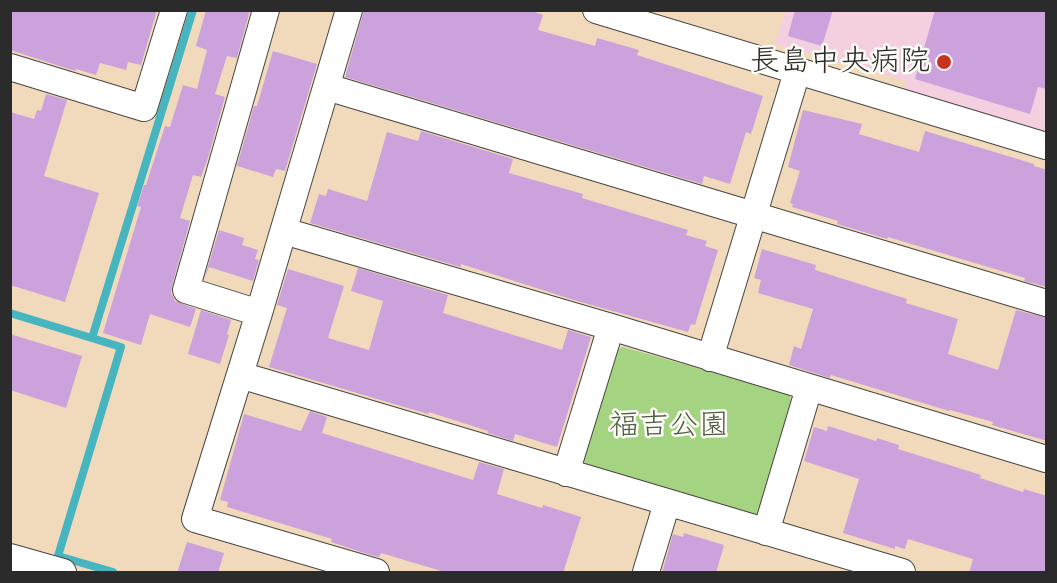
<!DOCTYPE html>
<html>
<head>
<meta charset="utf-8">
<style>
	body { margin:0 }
	#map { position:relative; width:1057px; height:583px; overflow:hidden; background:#f1dabb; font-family:Caveat,sans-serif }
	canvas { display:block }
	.frame { position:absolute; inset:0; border:12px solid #2b2b2b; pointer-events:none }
</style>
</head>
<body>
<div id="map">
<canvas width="1057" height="583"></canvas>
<div class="frame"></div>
</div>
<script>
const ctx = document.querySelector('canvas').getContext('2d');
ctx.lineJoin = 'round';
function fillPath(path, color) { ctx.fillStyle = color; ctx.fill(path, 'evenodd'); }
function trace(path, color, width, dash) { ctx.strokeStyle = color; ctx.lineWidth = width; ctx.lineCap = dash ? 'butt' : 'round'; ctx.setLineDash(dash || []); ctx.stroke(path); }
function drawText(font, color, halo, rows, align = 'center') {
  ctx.font = font + ' Caveat,"Klee One",sans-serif'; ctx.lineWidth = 5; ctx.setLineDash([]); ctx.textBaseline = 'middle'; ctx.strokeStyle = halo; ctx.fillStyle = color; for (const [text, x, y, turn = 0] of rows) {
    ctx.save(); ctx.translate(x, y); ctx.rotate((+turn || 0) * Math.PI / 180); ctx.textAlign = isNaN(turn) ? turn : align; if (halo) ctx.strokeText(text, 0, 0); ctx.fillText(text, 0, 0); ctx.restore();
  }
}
const built = new Path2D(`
	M785,11h261v123l-143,-43 3,-10 -131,-37z`);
const green = new Path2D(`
	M623,347l166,47 4,12 -31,105 -8,4 -166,-46 -6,-12 31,-105z`);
const stream = new Path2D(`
	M10,313l111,34 -63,209 55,16
	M92,338l101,-328`);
const building = new Path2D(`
	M10,10h147l-16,55 -13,-3 -2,8 -26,-7 -4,12 -20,-6 -1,2 -65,-21z
	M206,10h44l-13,48 -10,-2 -12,38 10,3 -17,61 -7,19 -8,-2 -13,43 10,3 -18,65 -1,7 4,8 21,8 -6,18 -40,-13 -9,31 -38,-12 38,-126 -4,-1 7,-21h2l19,-59 5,1 13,-42 14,4 10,-39 -11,-4z
	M364,10h165l14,5 -5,15 57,16 2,-8 42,12 -2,5 126,41 -12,38 -5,-2 -16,52 -26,-8 -2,8 -357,-107z
	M795,10h38l-11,36 -34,-10z
	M935,10h112v79l-9,-2 -8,27 -115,-35z
	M273,51l44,13 -32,107 -9,-2 -3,8 -36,-11 17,-60h3z
	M46,94l21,6 -23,76 55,17 -34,109 -55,-17v-173l24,7 3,-9 4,1z
	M803,110l59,14 -3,10 60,18 6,-21 109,33v2l13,4v117l-23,-6 1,-3 -137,-41 -1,2 -50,-15 1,-3 -46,-14 1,-3 -3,-1 10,-32 -12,-4z
	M421,131l92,28 -4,14 74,21 -1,4 106,32 -2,5 21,6 -2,5 13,4 -23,75 -4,-1 -3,8 -111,-31 -116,-37v3l-4,-1 -147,-43 9,-29 7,2 2,-7 39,12 20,-69 31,9z
	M219,230l25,8 -2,7 16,5 -3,9 4,1 -6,21 -44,-14 -5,13z
	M762,249l54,16 -1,5 92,29 -1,4 52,16 -10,35 50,16 18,-60 31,8v123l-55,-16 1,-3 -43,-12 -1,1 -118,-36 -1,3 -41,-13 5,-19 7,3 12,-40 -55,-16 3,-13 -7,-2z
	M358,268l90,27 -5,18 119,37 6,-20 23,7 -34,110 -42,-13 -2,7 -25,-8v-2l-59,-19 -1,2 -159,-47 18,-59 -10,-3 11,-36 56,17 -16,52 41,12 14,-49 -32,-10z
	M201,310l30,10 -4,14 2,1 -9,29 -32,-10z
	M10,334l72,22 -16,52 -56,-18z
	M310,411l17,6 -5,16 151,47 6,-18 25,7 -7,25 45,14 1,-3 38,12 -18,56h-115l-67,-20 -2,4 -15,-4 -33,-11 1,-3 -105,-32 1,-5 -8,-2 24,-86 57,17z
	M828,426l48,15 1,-3 22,7 -1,4 83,26 -1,3 43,14 1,-3 23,7v77h-78l4,-14 -65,-20 -3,10 -10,-3v3l-52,-16 16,-54 -55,-18 10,-34 13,4z
	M684,533l40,12 -8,28h-54l11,-39 10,3z
	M187,542l37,11 -6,20h-41z`);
const minor = new Path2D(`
	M349,10l-90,303 -64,206 181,53
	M596,10l450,136
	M10,67l134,41 30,-98
	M327,87l719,216
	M284,231l327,96 435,132
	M259,313l-73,-23 80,-280
	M710,358l87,-286
	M240,375l662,197
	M566,473l45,-146
	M766,532l43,-144
	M10,557l53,15
	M646,572l21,-69`);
const markers = [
	[944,62,8,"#c8321e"]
];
const poiNames = [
	["長島中央病院",930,62]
];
const parkNames = [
	["福吉公園",669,426]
];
fillPath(built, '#f3cfe0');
fillPath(green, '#a4d381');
trace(stream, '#46b5c0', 8);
fillPath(building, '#cba2dc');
trace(minor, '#494541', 28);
trace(minor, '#fff', 26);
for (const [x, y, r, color] of markers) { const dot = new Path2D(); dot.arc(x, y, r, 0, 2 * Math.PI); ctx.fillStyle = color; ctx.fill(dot); trace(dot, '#fdfcf7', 2); }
drawText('30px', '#2b2b2b', '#fdfcf7', poiNames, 'right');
drawText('30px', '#4f5d45', '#fdfcf7', parkNames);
</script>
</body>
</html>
